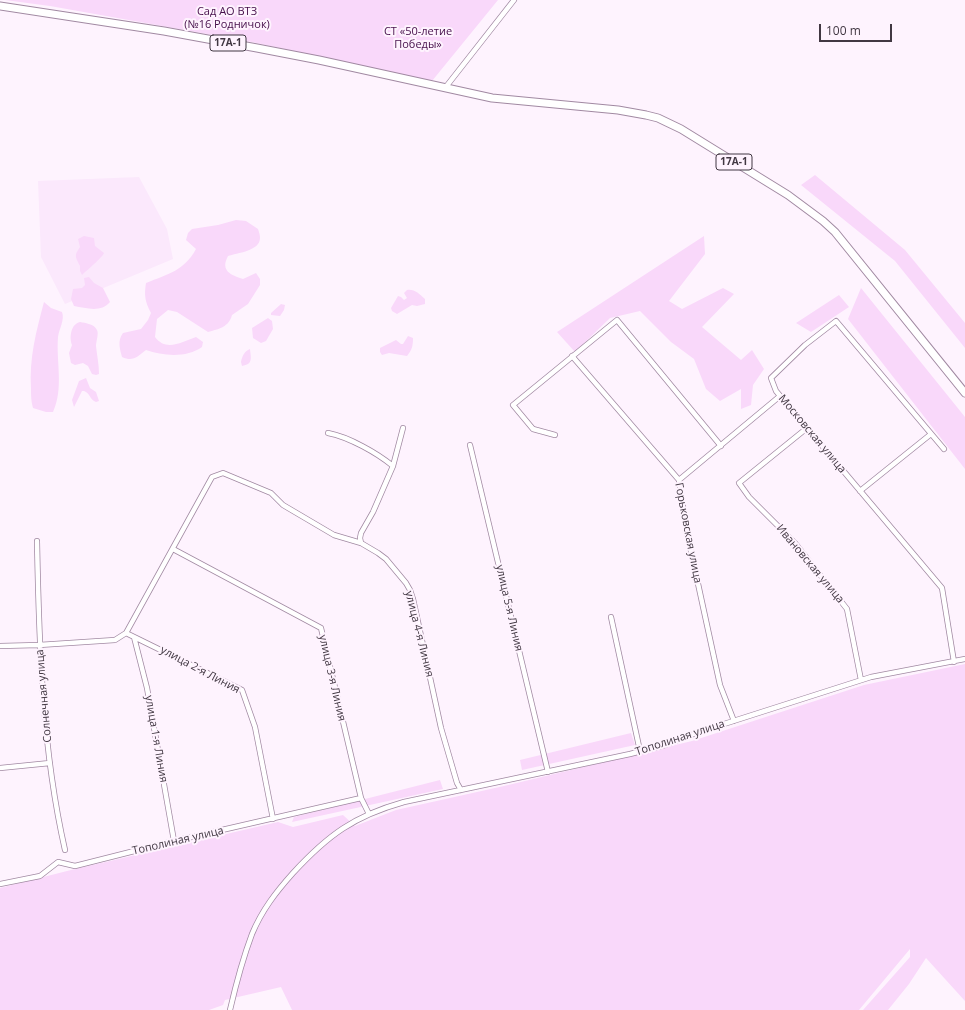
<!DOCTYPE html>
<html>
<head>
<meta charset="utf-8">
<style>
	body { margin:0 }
	#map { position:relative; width:965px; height:1010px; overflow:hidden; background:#fef3fe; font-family:"Open Sans",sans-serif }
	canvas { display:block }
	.scale { position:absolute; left:819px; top:24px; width:73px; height:18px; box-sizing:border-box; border:2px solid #413742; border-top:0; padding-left:5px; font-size:12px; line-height:14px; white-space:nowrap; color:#413742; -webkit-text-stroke:3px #fef3fe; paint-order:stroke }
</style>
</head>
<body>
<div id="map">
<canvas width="965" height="1010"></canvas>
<div class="scale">100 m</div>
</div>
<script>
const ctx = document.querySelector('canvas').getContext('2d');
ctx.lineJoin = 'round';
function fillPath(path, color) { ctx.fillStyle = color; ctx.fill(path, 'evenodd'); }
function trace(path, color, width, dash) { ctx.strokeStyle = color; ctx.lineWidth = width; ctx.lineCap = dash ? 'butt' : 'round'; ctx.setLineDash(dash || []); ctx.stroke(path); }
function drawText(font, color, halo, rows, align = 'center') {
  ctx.font = font + ' "Open Sans",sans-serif'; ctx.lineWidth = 4; ctx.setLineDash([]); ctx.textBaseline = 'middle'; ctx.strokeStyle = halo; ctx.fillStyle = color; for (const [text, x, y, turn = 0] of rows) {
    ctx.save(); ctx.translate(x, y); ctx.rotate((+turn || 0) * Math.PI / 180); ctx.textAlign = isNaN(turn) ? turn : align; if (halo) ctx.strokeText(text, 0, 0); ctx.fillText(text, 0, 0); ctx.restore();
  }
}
const built = new Path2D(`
	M139,177l28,52 6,30 -108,45 -24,-47 -3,-76z`);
const green = new Path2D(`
	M5,0h493l-66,81 -180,-39 -202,-36z
	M815,175l90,75 60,73v25l-70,-87 -94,-76z
	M236,220l10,1 12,8c1,3 2,6 2,9 0,13 -23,15 -32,18 -8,15 3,19 15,23l13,-6 4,6v6l-12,19 -16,11c-3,12 -13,14 -24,17l-31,-20 -9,-2 -11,9 -2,18c11,15 27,5 41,0l7,5 -1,5c-15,11 -39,9 -56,3 -9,7 -13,12 -24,7 -2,-8 -5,-16 1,-24l18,-4 7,-9 3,-7c-6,-11 -7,-18 -5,-30 22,-9 38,-12 50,-34l-10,-9 2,-7 4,-4 26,-4z
	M84,236l10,2 1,8 9,7c-2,5 -17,17 -22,22l-2,-4v-5c-5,-10 -6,-10 0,-19l-2,-8z
	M704,236l1,18 -36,47 13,8 41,-21 11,6 -32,33 39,33 11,-10 12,19 -11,16 -2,20 -10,4v-20l-21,12 -14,-12 -12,-30 -23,-17 -31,-31 -30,7 -35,34 -18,-20z
	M89,277l5,6 9,5 7,14c-9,11 -24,6 -36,4l-3,-7 2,-10 9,-1 3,-3 -1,-7z
	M861,288l104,129v52l-117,-150z
	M407,290c8,-1 12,4 18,9v5l-8,2 -5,-1 -15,9 -5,-3 -1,-3 7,-12 3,1 3,3 3,-2 -3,-5z
	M839,295l10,12 -38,25 -15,-9z
	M44,302l7,6 11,4c3,8 -3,17 -4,25 -2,25 6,51 -5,75h-7l-13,-4c-2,-6 -2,-13 -2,-19 -2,-31 5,-57 13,-87z
	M281,304l4,1 -1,5 -4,6 -9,-1v-2z
	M268,318l4,3 1,8 -7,12 -5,2 -8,-5 -1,-10z
	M80,322c6,1 14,2 17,8 2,4 -1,11 -1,16 1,9 3,19 3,28l-3,1 -4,-1 -4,-8 -5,-3 -8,2 -4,-2 -2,-10 3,-8c-3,-8 -1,-21 8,-23z
	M408,336l5,2c0,8 -1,12 -6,18l-18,-3 -7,2 -2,-3v-4l16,-8 5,4h2z
	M250,349c1,10 3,15 -8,17l-1,-4c1,-5 3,-11 9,-13z
	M86,378l4,10 6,4 3,9 -3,1c-6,-2 -6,-9 -12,-11h-2l-8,16 -2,-7 7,-19z
	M965,664v337l-39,-43 -17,26 -21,26h-25l47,-53v-8l-51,61h-567l-11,-23 -56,13 -2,5 -14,5h-209v-122l71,-18 207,-48 15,5 50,-12 12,11 41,-16 108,-24 188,-45 172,-56z
	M631,733l4,12 -113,25 -2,-10z
	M440,780l3,9 -151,33 2,-5z`);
const street = new Path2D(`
	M445,88l69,-88
	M572,356l107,124 8,53 33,152 14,36
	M807,428l-68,55 10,14 46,46 52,66 14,71
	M328,433c21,4 49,20 65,33
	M555,435l-22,-6 -20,-24 104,-85 104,126
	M470,445l78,327
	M944,449l-108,-128 -31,24 -34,33 5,13 166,197 12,74
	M679,480l101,-84
	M860,491l71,-57
	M37,541c2,103 5,208 28,309
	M361,543l-1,-5 1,-5 12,-21 20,-46 10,-38
	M173,549l148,79 40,170 8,16
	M611,617l29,134
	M126,633l116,57 13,37 18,92
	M134,637l13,51 27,153
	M0,646l39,-1 76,-5 11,-7 86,-156 11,-4 48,20 12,12 51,30 27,8 17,10 8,6 20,24 4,7 3,9 28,129 16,55 4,7
	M0,768l50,-5
	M0,884l40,-8 18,-14 17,4 99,-25 187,-43
	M230,1010c6,-26 13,-52 22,-76 10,-24 24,-42 41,-61 35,-38 61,-57 111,-71l226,-48 35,-9 34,-13 172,-55 94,-18`);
const primary = new Path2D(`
	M0,6l164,25 93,17 62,12 173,38 126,12 28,5 12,3 23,11 107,66 35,26 12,11 130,161`);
const shields = [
	[228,43,36],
	[734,162,36]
];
const shieldNames = [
	["17А-1",228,43],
	["17А-1",734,162]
];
const parkNames = [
	["Сад АО ВТЗ",227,12],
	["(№16 Родничок)",227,25],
	["СТ «50-летие",418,32],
	["Победы»",418,45]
];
const streetNames = [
	["Московская улица",812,434,50],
	["Горьковская улица",688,533,79],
	["Ивановская улица",810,564,50],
	["улица 5-я Линия",509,608,77],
	["улица 4-я Линия",419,634,76],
	["улица 2-я Линия",200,670,28],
	["улица 3-я Линия",332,678,77],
	["Солнечная улица",44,696,-95],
	["Тополиная улица",680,738,-18],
	["улица 1-я Линия",156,739,80],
	["Тополиная улица",178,841,-13]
];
fillPath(built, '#fbe8fc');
fillPath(green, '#f9d8fa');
trace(street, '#a189a2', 6);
trace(primary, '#a189a2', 9);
trace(street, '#fff', 4.5);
trace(primary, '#fff', 7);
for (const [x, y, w] of shields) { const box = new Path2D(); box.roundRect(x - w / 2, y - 8, w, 16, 3); ctx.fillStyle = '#fef3fe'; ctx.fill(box); trace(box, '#413742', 1); }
drawText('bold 10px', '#413742', null, shieldNames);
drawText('11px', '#450e4a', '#fef3fe', parkNames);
drawText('11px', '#413742', '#fef3fe', streetNames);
</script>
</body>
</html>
